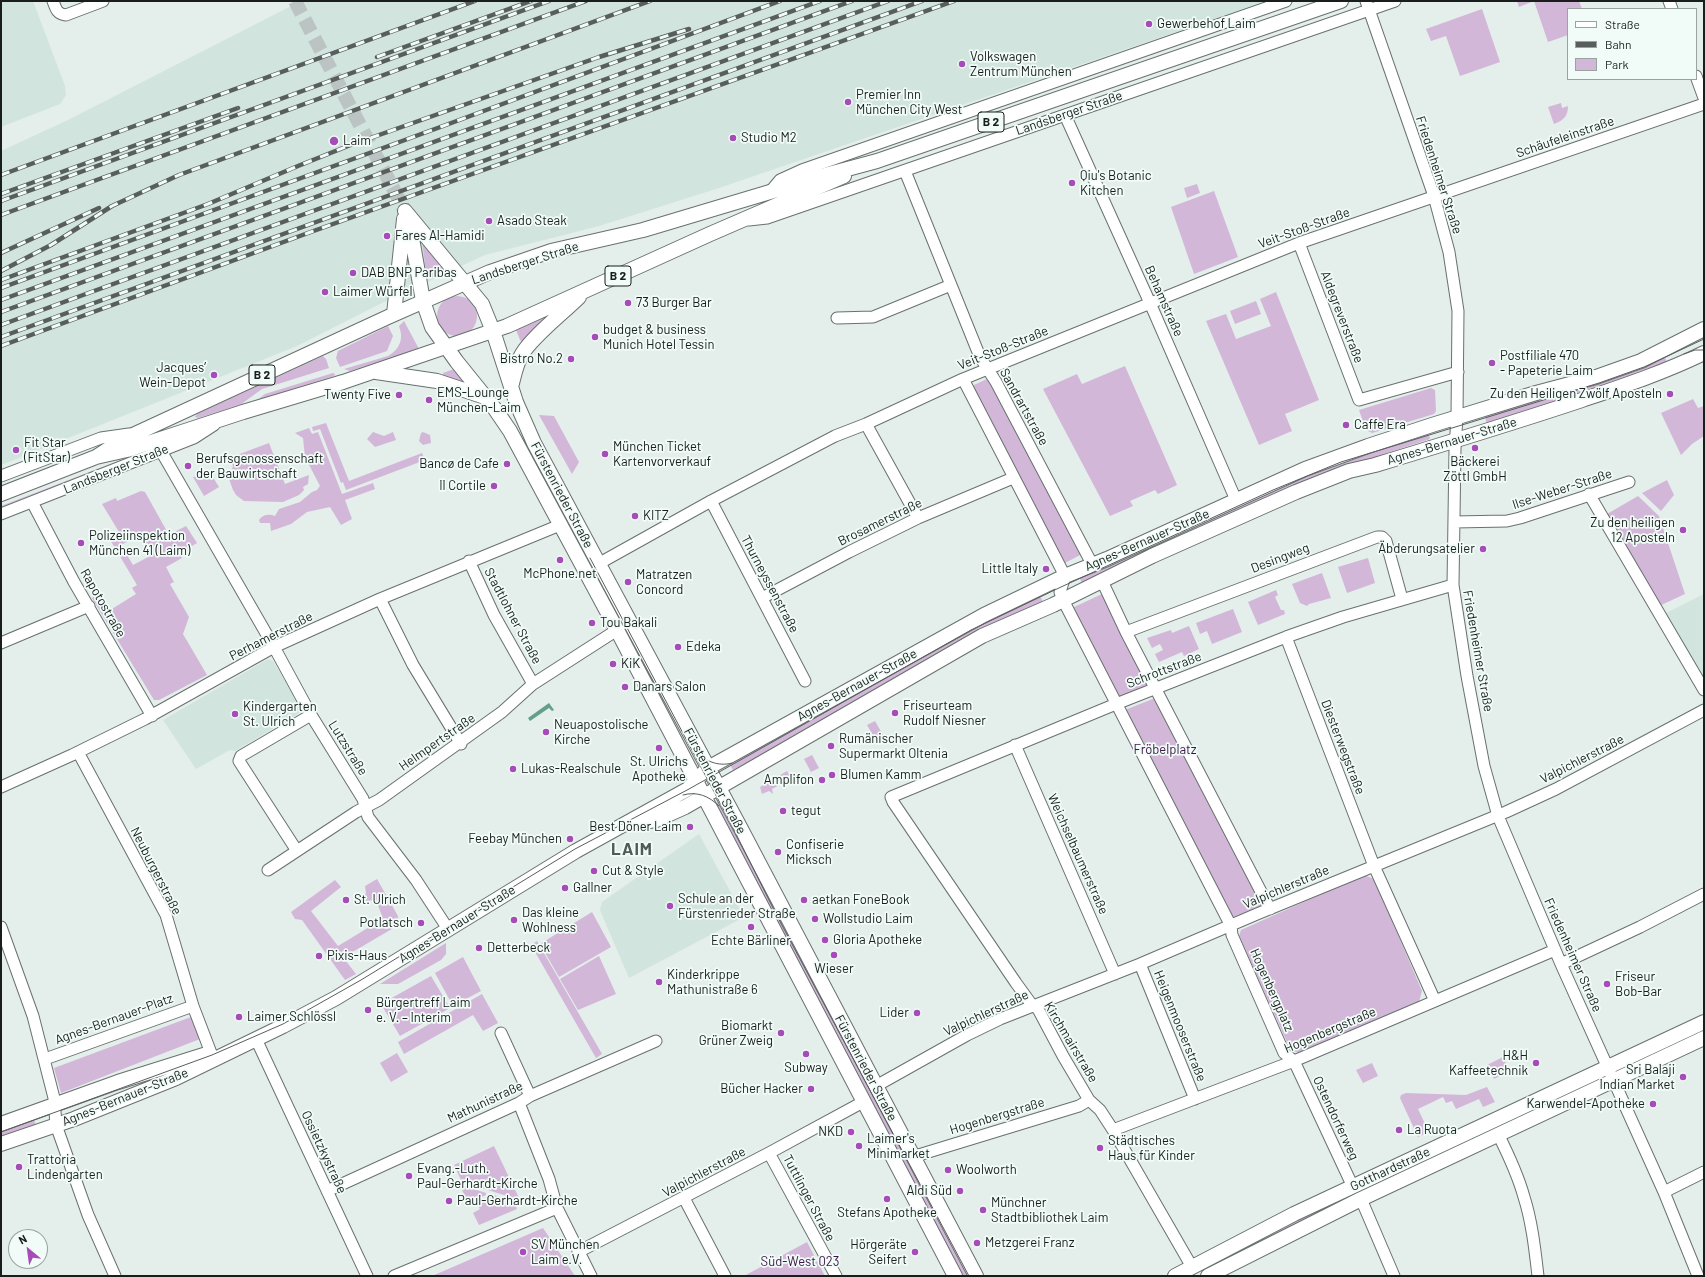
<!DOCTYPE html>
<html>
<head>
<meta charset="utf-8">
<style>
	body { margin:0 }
	#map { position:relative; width:1705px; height:1277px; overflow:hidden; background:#e4eeeb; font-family:Barlow,sans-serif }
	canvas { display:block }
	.frame { position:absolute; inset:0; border:2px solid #191d1c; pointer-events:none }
	.legend { position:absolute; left:1567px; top:8px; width:130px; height:72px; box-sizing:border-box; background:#f1fcf8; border:1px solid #9ba3a0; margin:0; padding:5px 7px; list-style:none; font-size:12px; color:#191d1c }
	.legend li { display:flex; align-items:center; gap:8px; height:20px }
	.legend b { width:20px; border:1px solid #9ba3a0 }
	.north { position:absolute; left:8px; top:1229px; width:40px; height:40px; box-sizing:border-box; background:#f1fcf8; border:1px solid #9ba3a0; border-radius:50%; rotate:331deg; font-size:11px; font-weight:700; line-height:16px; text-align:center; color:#191d1c }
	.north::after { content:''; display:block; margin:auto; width:14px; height:18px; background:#a54cb8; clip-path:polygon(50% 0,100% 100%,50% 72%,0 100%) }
</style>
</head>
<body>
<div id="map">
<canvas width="1705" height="1277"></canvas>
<div class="frame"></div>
<ul class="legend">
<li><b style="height:5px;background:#fff"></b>Straße</li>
<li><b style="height:5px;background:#585e5c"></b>Bahn</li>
<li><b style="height:11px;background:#d3b7d9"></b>Park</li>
</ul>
<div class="north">N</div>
</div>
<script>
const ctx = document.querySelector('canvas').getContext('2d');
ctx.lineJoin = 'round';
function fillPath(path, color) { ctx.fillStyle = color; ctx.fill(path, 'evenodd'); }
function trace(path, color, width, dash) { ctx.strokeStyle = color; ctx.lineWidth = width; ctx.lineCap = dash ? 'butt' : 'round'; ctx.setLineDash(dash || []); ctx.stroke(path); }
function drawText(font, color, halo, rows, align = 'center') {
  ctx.font = font + ' Barlow,sans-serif'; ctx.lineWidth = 3.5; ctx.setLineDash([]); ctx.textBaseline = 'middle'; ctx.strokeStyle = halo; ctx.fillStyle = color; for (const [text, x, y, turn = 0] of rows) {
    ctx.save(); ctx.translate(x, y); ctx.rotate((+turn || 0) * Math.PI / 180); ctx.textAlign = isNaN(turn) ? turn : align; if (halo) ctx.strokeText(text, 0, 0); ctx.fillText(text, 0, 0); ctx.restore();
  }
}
const built = new Path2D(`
	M1,1h32l32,85 1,9 -6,9 -59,23z
	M301,1h966l-548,187 -120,38 -114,29 -101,47 -87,44 -296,119v-314l67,-31z
	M1704,594v84l-40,-64z
	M268,659l5,2 27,46v4l-2,3 -63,37 -5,-1 -34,19 -33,-49z
	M699,834l45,83 -115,61 -29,-68 2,-8z`);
const green = new Path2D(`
	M1517,1h62l3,8h-14v26l-20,7 -14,-41 -15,6z
	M1482,9l18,53 -40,14 -14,-40 -15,5 -5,-12z
	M1561,103l1,5 6,-2c0,10 -4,14 -14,18l-6,-17z
	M1197,184l3,9 -13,5 -3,-10z
	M1214,191l24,66 -44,17 -23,-67z
	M422,241l25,30 -20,8z
	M1276,292l43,108 -34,14 7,17 -33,14 -53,-124 20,-7 10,25 35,-13 -11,-27z
	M437 316a20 20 0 1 1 40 0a20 20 0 1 1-40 0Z
	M1256,301l5,13 -26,10 -5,-13z
	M553,313l-29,31 -4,-4 -4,-10z
	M404,321l15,28 -69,22 -6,-2 44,-13c12,-7 16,-17 11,-30z
	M388,326l5,10 -6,15 -47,16 -4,-9 2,-7z
	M1664,355l4,10 -181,61 -2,-10 53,-16v-3z
	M323,356l3,3 3,9 -67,21 -22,16 -42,13 -3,-1 2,-3z
	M1125,366l52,119 -19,9 -3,-4 -25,11 3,5 -23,10 -67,-127 34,-15 5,10z
	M454,369l10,14v1l-21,-6v-5z
	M333,373l2,1 -1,2 -77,24 8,-6z
	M989,378l93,176 -17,9 -93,-177z
	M1431,388l4,2 1,21 -2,3 -62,19 -6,-3 -7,-20z
	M1693,399l5,9 6,-2v30l-12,8 -11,11 -20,-42z
	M539,415l15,1 25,46 -7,12z
	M326,423l23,58 73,-28 3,7 -79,30 -3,-8 -2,1 -21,-54 -7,2 -1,-4z
	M309,428l3,6 6,-2 24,62 31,-11 2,6 -30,11 7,19 -11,6 -11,-18 -23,5 -16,12 -20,7 -1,-8h-10l-1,-3c4,-6 10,-6 16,-4l4,-7 21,-7 12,-10 5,-2 3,-4 -15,-29 -2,-19 -8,-5z
	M1428,431l2,8 -52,17v3l-295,126 -5,-10 206,-92z
	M373,432l11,4 9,-4 3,8 -21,7 -8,-8z
	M423,432l7,3 1,8 -8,2 -4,-4 2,-8z
	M174,442l-173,66v-2l138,-53z
	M269,443l16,41 24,-9 -1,9 -5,3 1,3 -5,5 -16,7 -39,-1 -8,-6 -3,-5 -4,-11 4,-13 -4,-8z
	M209,471l10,16 -15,9 -11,-19 12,-3z
	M1667,480l7,15 -13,16 -19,-18z
	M141,491l4,1 24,43 17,-9 11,17 -17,10 2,5 -16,9 8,15 -4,2 19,33 -6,17 24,41 -48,25h-5l-62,-102 5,-3 10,17 29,-18 -4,-6 5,-3 -28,-47 10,-6 -17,-28 14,-6 1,3zM140,535l12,20 -19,10 -12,-20z
	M1638,496l21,20 26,78 -26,12 -52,-92z
	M1368,558l7,25 -28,10 -9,-26z
	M1322,573l9,25 -22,6 -2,2 -7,-3 -8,-19z
	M1276,590l2,5 -3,2 6,13h3l1,4 -27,11 -10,-23z
	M1038,592l6,12 -311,166 -3,-5 49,-28 -2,-3z
	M1102,594l47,89 -9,6 -22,8 -46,-89z
	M1233,609l9,23 -30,12 -5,-13 -7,3 -4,-11z
	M1189,626l10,23 -15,7 -2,-4 -23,10 -4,-8 8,-4 -3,-6 -8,4 -5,-10 24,-8 1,3z
	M1155,698l108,207 -30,12 -108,-207z
	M875,721l8,14 -8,4 -8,-14z
	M812,755l7,13 -8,4 -7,-13z
	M787,771l7,12 -1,2 -4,-5 -17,9 1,5 -4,-3 -7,3 -2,-7z
	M720,801l253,475h-13l-246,-472z
	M1364,875l10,4 48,112 -3,11 -118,51 -10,-2 -52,-115 2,-6z
	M377,879l21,37 -1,10 -41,24 -14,6 14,18 -11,6 -43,-60 -7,-1 -4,-7 44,-32 6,7 -30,24 27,35 38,-23 6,-7 -6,-16 -11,1 -2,-4 3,-4 -1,-7z
	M592,912l19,35 -52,30 -19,-33z
	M537,941l65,113 -6,4 -65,-113z
	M446,943v11l-5,6 -43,24h-18z
	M599,956l17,38 -38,16 -18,-31z
	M463,957l18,34 -28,15 -18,-33z
	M431,976l19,32 -50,28 -19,-32z
	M482,994l16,29 -15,8 -10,-16 -69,39 -6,-12z
	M191,1017l9,22 -139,54 -7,-25z
	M397,1053l11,19 -17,10 -11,-19z
	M1503,1057l7,14 -16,8 -7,-14z
	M1372,1063l6,13 -15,7 -7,-13z
	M1487,1087l8,15 -12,5 -4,-8 -23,10 -4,-8 -6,2 -3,-6 -25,12 11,23 -11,5 -18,-39 1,-3 5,-2 60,2z
	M34,1120l3,8 -36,12v-9z
	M494,1146l26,54 -58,-18 -8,-17z
	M461,1185l25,8v2l-18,7 -8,-16z
	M1359,1190v2l-136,70 -1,-6z
	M493,1195l21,6 3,8 -38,16 -6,-12 7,-4 -4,-7z
	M543,1228l32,48h-143z
	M807,1242l18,34h-81z`);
const water = new Path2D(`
	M549,703l5,7 -2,1 -3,-3 -19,13 -2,-3z`);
const majorTunnel = new Path2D(`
	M295,1l110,210`);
const minor = new Path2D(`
	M53,1c3,8 4,13 13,14l37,-14
	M1366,1l68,195 15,56 9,59 -1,106 -2,32 -2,136 14,91 17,90 14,50 63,148 103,228 34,84
	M1669,1l3,8
	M1696,76l8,22
	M1065,115l85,188 86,197
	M905,171l75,186 16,25 96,182
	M770,192l10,-12 22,-10 484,-169
	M749,220l18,-2 628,-217
	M1299,243l60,157 99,-28
	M837,318l36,-1 78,-32
	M963,379l102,197 -5,16 3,8 168,326 1,9 52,118 10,8 59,126
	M866,424l52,94
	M161,451l113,196 37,68 52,84 5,18 48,63 32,49
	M1,476l100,-38 28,-4
	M1589,494l115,196
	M711,501l94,180
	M32,502l42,80 78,134
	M1,514l193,-76 20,-13
	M1454,522l53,-1 13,-3 109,-36
	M469,561l25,54 39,69
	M598,564l113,-63 124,-65 31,-12 97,-45 336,-136 405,-139
	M1102,581l24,51 144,277
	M762,598l87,-46 69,-34 95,-40
	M380,599l33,66 48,79
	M1126,632l251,-95h5l4,4 16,58
	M1286,637l88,229 61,135
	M1,643l88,-37
	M1015,745l100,229
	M78,752l88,163 27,91 18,47
	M1,787l71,-32 73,-36 129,-72 106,-48 180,-74
	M297,851l-58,-90 2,-5 70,-41
	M268,870l88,-58 23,-12 123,-88 31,-28 84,-54
	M1,927l32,89 21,82 2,27 32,90 27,61
	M1140,964l55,135
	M1561,964l79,-37 64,-33
	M501,1033l29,63
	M256,1039l111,237
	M45,1059l148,-53
	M876,1086l91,-51 33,-16 140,-55 117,-50 249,-102 50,-23 148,-79
	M519,1103l30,76 8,29 34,68
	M1113,1130l181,-69 261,-111
	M1498,1134c10,20 20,41 26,63 8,25 11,53 14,79
	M769,1153l67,123
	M912,1157l167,-51 10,-6
	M327,1191l192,-88 11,-7 126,-55
	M1664,1192l40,-20
	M684,1198l41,78
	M1361,1199l33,77
	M578,1252l191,-99 94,-51
	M1192,1267l-79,-137 -13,-20 -11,-10 -26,-44 -25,-47 -6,-4 -16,-22 -123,-181 -2,-5 225,-93 170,-67 57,-20 110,-32
	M394,1276l163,-68`);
const major = new Path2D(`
	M405,211l77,93 11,27 23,71 18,41 206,384 236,449
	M406,215l7,29 10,57 9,26 25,35 38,47 15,22 107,199 338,646
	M394,314l10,-95
	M376,372l61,9 48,16
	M511,387c3,-11 5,-23 11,-33 11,-18 41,-41 57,-57
	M96,457l26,-17 266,-123 102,-45 61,-21 92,-21 127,-38 44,-14 63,-17 464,-160
	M1,494l95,-37 31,-7 116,-38 100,-30 164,-56 203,-92 134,-58
	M629,824l27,-4 29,-13 297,-171 71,-31 99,-49 144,-64 53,-21 26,-6c69,-21 138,-42 207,-65 41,-14 83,-28 122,-47
	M1,1124l117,-42 89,-28
	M1,1144l73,-25 102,-41 107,-52 53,-28 240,-147 112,-62 20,-21 276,-153 81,-39 42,-17 198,-90 63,-23 64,-21 104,-32 60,-16 45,-16 63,-32
	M1175,1276l119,-62 410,-192
	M1208,1276l153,-77 343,-161`);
const tram = new Path2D(`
	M1684,354l11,-4h9
	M590,558l139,262 47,94 193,362
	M695,751c10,10 23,16 37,12
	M683,795c14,-4 26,1 36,11
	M1,1132l211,-77 71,-31 78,-44 214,-131 114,-60 282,-159 90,-43 212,-97 68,-28 258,-79 45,-16 60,-28`);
const rail = new Path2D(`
	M377,57l154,-56
	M1,175l474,-174
	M1,194l237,-86
	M1,201l548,-200
	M1,215l585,-214
	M1,253l98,-45
	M1,271l50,-26 61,-39 67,-31 471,-174
	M1,280l207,-76 90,-38 50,-20 251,-89 90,-28
	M1,288l453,-166 326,-121
	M1,300l819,-299
	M1,312l851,-311
	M1,325l887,-324
	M1,337l921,-336
	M1,346l307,-113 646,-232`);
const markers = [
	[1149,24,4,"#a54cb8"],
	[962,64,4,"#a54cb8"],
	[848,102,4,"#a54cb8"],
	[733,138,4,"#a54cb8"],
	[334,141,5,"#a54cb8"],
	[1072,183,4,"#a54cb8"],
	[489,221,4,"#a54cb8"],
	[387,236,4,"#a54cb8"],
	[353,273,4,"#a54cb8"],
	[325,292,4,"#a54cb8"],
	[628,303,4,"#a54cb8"],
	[595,337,4,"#a54cb8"],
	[571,359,4,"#a54cb8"],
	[1492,363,4,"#a54cb8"],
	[214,375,4,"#a54cb8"],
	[1670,394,4,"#a54cb8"],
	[399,395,4,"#a54cb8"],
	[429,400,4,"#a54cb8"],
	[1346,425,4,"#a54cb8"],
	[1475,448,4,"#a54cb8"],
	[16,450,4,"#a54cb8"],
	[605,454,4,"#a54cb8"],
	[507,464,4,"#a54cb8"],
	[188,466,4,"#a54cb8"],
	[494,486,4,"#a54cb8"],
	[635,516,4,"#a54cb8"],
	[1683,530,4,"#a54cb8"],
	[81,543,4,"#a54cb8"],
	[1483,549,4,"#a54cb8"],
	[560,560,4,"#a54cb8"],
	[1046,569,4,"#a54cb8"],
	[628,582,4,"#a54cb8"],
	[592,623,4,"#a54cb8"],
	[678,647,4,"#a54cb8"],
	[613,664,4,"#a54cb8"],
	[625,687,4,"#a54cb8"],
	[895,713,4,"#a54cb8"],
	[235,714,4,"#a54cb8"],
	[546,732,4,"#a54cb8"],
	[831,746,4,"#a54cb8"],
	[659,748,4,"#a54cb8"],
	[513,769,4,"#a54cb8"],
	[832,775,4,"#a54cb8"],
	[822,780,4,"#a54cb8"],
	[783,811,4,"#a54cb8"],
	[690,827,4,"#a54cb8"],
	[570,839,4,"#a54cb8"],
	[778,852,4,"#a54cb8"],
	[594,871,4,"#a54cb8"],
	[565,888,4,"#a54cb8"],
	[346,900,4,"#a54cb8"],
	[804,900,4,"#a54cb8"],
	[670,906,4,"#a54cb8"],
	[815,919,4,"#a54cb8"],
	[514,920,4,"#a54cb8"],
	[421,923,4,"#a54cb8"],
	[751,927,4,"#a54cb8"],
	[825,940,4,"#a54cb8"],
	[479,948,4,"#a54cb8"],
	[834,955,4,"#a54cb8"],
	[319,956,4,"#a54cb8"],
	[659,982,4,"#a54cb8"],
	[1607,984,4,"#a54cb8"],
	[368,1010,4,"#a54cb8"],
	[917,1013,4,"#a54cb8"],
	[239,1017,4,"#a54cb8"],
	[781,1033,4,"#a54cb8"],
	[806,1054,4,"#a54cb8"],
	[1536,1063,4,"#a54cb8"],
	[1683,1077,4,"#a54cb8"],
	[811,1089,4,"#a54cb8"],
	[1653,1104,4,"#a54cb8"],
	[1399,1130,4,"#a54cb8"],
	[851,1132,4,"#a54cb8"],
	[859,1146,4,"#a54cb8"],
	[1100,1148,4,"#a54cb8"],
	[19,1167,4,"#a54cb8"],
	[948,1170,4,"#a54cb8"],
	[409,1176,4,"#a54cb8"],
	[960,1191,4,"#a54cb8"],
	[887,1199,4,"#a54cb8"],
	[449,1201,4,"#a54cb8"],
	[983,1210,4,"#a54cb8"],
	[977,1243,4,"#a54cb8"],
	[523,1252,4,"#a54cb8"],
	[915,1252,4,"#a54cb8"]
];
const shields = [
	[991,122,26],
	[618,276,26],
	[262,375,26]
];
const shieldNames = [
	["B 2",991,122],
	["B 2",618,276],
	["B 2",262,375]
];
const poiNames = [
	["Gewerbehof Laim",1157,24],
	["Volkswagen",970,57],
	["Zentrum München",970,72],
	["Premier Inn",856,95],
	["München City West",856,110],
	["Studio M2",741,138],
	["Laim",343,141],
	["Qiu's Botanic",1080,176],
	["Kitchen",1080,191],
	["Asado Steak",497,221],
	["Fares Al-Hamidi",395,236],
	["DAB BNP Paribas",361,273],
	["Laimer Würfel",333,292],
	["73 Burger Bar",636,303],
	["budget & business",603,330],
	["Munich Hotel Tessin",603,345],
	["Postfiliale 470",1500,356],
	["- Papeterie Laim",1500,371],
	["Bistro No.2",563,359,"right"],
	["Jacques’",206,368,"right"],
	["Wein-Depot",206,383,"right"],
	["EMS-Lounge",437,393],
	["München-Laim",437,408],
	["Zu den Heiligen Zwölf Aposteln",1662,394,"right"],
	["Twenty Five",391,395,"right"],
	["Caffe Era",1354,425],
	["Fit Star",24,443],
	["(FitStar)",24,458],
	["München Ticket",613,447],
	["Kartenvorverkauf",613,462],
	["Berufsgenossenschaft",196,459],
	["der Bauwirtschaft",196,474],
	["Bäckerei",1475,462,"center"],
	["Zöttl GmbH",1475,477,"center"],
	["Bancø de Cafe",499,464,"right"],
	["Il Cortile",486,486,"right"],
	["KITZ",643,516],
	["Zu den heiligen",1675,523,"right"],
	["12 Aposteln",1675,538,"right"],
	["Polizeiinspektion",89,536],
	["München 41 (Laim)",89,551],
	["Äbderungsatelier",1475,549,"right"],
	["Little Italy",1038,569,"right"],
	["McPhone.net",560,574,"center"],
	["Matratzen",636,575],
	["Concord",636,590],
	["Tou Bakali",600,623],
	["Edeka",686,647],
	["KiK",621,664],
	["Danars Salon",633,687],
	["Friseurteam",903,706],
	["Rudolf Niesner",903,721],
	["Kindergarten",243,707],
	["St. UIrich",243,722],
	["Neuapostolische",554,725],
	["Kirche",554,740],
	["Rumänischer",839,739],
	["Supermarkt Oltenia",839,754],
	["St. Ulrichs",659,762,"center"],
	["Apotheke",659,777,"center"],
	["Lukas-Realschule",521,769],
	["Blumen Kamm",840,775],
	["Amplifon",814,780,"right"],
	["tegut",791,811],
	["Best Döner Laim",682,827,"right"],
	["Feebay München",562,839,"right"],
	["Confiserie",786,845],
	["Micksch",786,860],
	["Cut & Style",602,871],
	["Gallner",573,888],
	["Schule an der",678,899],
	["Fürstenrieder Straße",678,914],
	["St. Ulrich",354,900],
	["aetkan FoneBook",812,900],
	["Das kleine",522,913],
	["Wohlness",522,928],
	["Wollstudio Laim",823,919],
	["Potlatsch",413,923,"right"],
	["Gloria Apotheke",833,940],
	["Echte Bärliner",751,941,"center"],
	["Detterbeck",487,948],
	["Pixis-Haus",327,956],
	["Wieser",834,969,"center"],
	["Kinderkrippe",667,975],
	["Mathunistraße 6",667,990],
	["Friseur",1615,977],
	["Bob-Bar",1615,992],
	["Bürgertreff Laim",376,1003],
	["e. V. – Interim",376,1018],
	["Lider",909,1013,"right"],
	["Laimer Schlössl",247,1017],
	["Biomarkt",773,1026,"right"],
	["Grüner Zweig",773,1041,"right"],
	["H&H",1528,1056,"right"],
	["Kaffeetechnik",1528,1071,"right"],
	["Subway",806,1068,"center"],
	["Sri Balaji",1675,1070,"right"],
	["Indian Market",1675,1085,"right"],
	["Bücher Hacker",803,1089,"right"],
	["Karwendel-Apotheke",1645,1104,"right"],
	["La Ruota",1407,1130],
	["NKD",843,1132,"right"],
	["Laimer's",867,1139],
	["Minimarket",867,1154],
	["Städtisches",1108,1141],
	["Haus für Kinder",1108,1156],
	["Trattoria",27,1160],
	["Lindengarten",27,1175],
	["Evang.-Luth.",417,1169],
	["Paul-Gerhardt-Kirche",417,1184],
	["Woolworth",956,1170],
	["Aldi Süd",952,1191,"right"],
	["Paul-Gerhardt-Kirche",457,1201],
	["Münchner",991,1203],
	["Stadtbibliothek Laim",991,1218],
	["Stefans Apotheke",887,1213,"center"],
	["Metzgerei Franz",985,1243],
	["SV München",531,1245],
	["Laim e.V.",531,1260],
	["Hörgeräte",907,1245,"right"],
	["Seifert",907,1260,"right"]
];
const streetNames = [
	["Landsberger Straße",1069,113,-19],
	["Schäufeleinstraße",1565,137,-19],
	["Friedenheimer Straße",1439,175,72],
	["Veit-Stoß-Straße",1304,228,-20],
	["Landsberger Straße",525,263,-18],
	["Behamstraße",1164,301,66],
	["Aldegreverstraße",1342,317,69],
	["Veit-Stoß-Straße",1003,348,-22],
	["Sandrartstraße",1024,407,61],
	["Agnes-Bernauer-Straße",1452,441,-17],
	["Landsberger Straße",116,469,-22],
	["Ilse-Weber-Straße",1562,489,-18],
	["Fürstenrieder Straße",562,495,62],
	["Brosamerstraße",880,522,-26],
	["Agnes-Bernauer-Straße",1147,540,-24],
	["Desingweg",1280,558,-21],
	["Thurneyssenstraße",770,584,62],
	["Rapotostraße",103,603,60],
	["Stadtlohner Straße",513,616,62],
	["Perhamerstraße",271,636,-27],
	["Friedenheimer Straße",1478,651,80],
	["Schrottstraße",1164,670,-21],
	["Agnes-Bernauer-Straße",857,685,-29],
	["Helmpertstraße",437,742,-35],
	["Diesterwegstraße",1343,747,69],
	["Lutzstraße",348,748,58],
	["Valpichlerstraße",1582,759,-27],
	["Fürstenrieder Straße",715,781,62],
	["Weichselbaumerstraße",1078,854,66],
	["Neuburgerstraße",156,871,63],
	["Valpichlerstraße",1286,887,-23],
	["Agnes-Bernauer-Straße",457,924,-32],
	["Friedenheimer Straße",1573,955,66],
	["Hogenbergplatz",1272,990,66],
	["Valpichlerstraße",986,1013,-25],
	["Agnes-Bernauer-Platz",114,1019,-20],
	["Heigenmooserstraße",1180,1026,68],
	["Hogenbergstraße",1330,1030,-23],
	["Kirchmairstraße",1071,1042,59],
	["Fürstenrieder Straße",866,1068,62],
	["Agnes-Bernauer-Straße",125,1097,-22],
	["Mathunistraße",485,1102,-25],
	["Hogenbergstraße",997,1116,-17],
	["Ostendorferweg",1336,1118,65],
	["Ossietzkystraße",324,1152,65],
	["Gotthardstraße",1390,1169,-25],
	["Valpichlerstraße",704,1172,-28],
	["Tuttlinger Straße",809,1198,62]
];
const parkNames = [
	["Fröbelplatz",1165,750],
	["Süd-West 023",800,1262]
];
const districtNames = [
	["LAIM",632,849]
];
fillPath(built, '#d1e4de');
fillPath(green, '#d3b7d9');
fillPath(water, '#649e8d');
trace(majorTunnel, '#bbc4c2', 14, [14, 7]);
trace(minor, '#68716e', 13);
trace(major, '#68716e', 16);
trace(minor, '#fff', 11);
trace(major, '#fff', 14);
trace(tram, '#585e5c', 1);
trace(rail, '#585e5c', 4.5);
trace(rail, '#f1fcf8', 3, [9]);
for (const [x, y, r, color] of markers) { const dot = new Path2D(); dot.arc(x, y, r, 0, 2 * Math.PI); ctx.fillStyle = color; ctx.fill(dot); trace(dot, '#f1fcf8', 1.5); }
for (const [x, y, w] of shields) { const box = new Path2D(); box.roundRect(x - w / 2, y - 10, w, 20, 3); ctx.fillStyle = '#f1fcf8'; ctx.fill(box); trace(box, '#191d1c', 1); }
drawText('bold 12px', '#191d1c', null, shieldNames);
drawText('13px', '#191d1c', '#f1fcf8', poiNames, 'left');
drawText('13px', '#191d1c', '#f1fcf8', streetNames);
drawText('13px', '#3d1546', '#f1fcf8', parkNames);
ctx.letterSpacing = '1px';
drawText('bold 17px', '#515a57', '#f1fcf8', districtNames);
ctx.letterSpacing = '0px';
</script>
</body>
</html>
